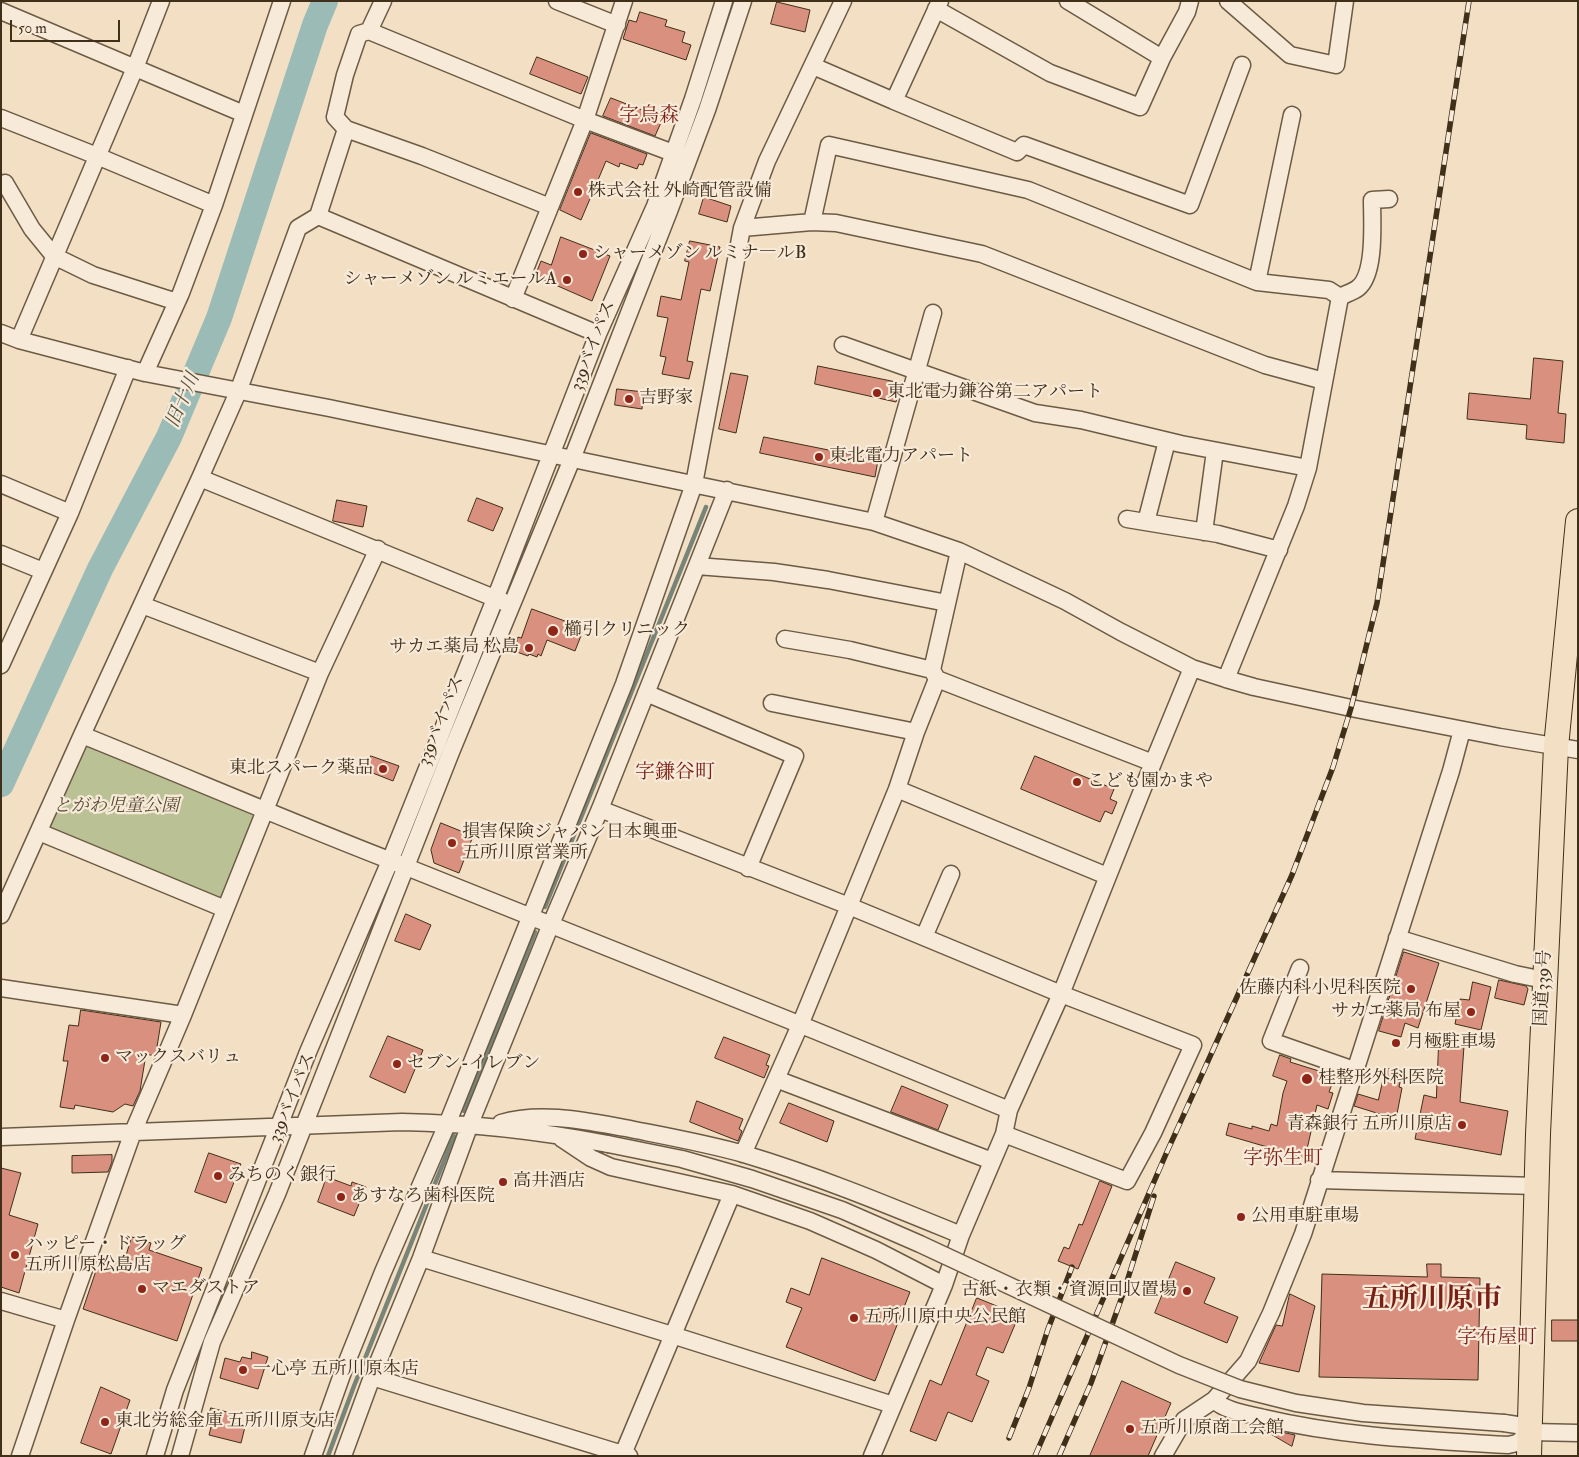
<!DOCTYPE html>
<html>
<head>
<meta charset="utf-8">
<style>
	body { margin:0 }
	#map { position:relative; width:1579px; height:1457px; overflow:hidden; background:#f2dfc4; font-family:"IM FELL Double Pica",serif }
	canvas { display:block }
	.frame { position:absolute; inset:0; border:2px solid #402f19; pointer-events:none }
	.scale { position:absolute; left:10px; top:20px; width:110px; height:22px; box-sizing:border-box; border:2px solid #402f19; border-top:0; padding-left:6px; font-size:15px; line-height:18px; white-space:nowrap; color:#402f19; -webkit-text-stroke:4px #f7ead9; paint-order:stroke }
</style>
</head>
<body>
<div id="map">
<canvas width="1579" height="1457"></canvas>
<div class="frame"></div>
<div class="scale">50 m</div>
</div>
<script>
const ctx = document.querySelector('canvas').getContext('2d');
ctx.lineJoin = 'round';
function fillPath(path, color) { ctx.fillStyle = color; ctx.fill(path, 'evenodd'); }
function trace(path, color, width, dash) { ctx.strokeStyle = color; ctx.lineWidth = width; ctx.lineCap = dash ? 'butt' : 'round'; ctx.setLineDash(dash || []); ctx.stroke(path); }
function drawText(font, color, halo, rows, align = 'center') {
  ctx.font = font + ' "IM FELL Double Pica","Noto Serif JP",serif'; ctx.lineWidth = 4.5; ctx.setLineDash([]); ctx.textBaseline = 'middle'; ctx.strokeStyle = halo; ctx.fillStyle = color; for (const [text, x, y, turn = 0] of rows) {
    ctx.save(); ctx.translate(x, y); ctx.rotate((+turn || 0) * Math.PI / 180); ctx.textAlign = isNaN(turn) ? turn : align; if (halo) ctx.strokeText(text, 0, 0); ctx.fillText(text, 0, 0); ctx.restore();
  }
}
const green = new Path2D(`
	M88,745l167,68 -34,86 -172,-68z`);
const stream = new Path2D(`
	M545,907l161,-400
	M464,1111l71,-179
	M328,1456l26,-70 100,-250`);
const river = new Path2D(`
	M1,784l99,-215 69,-132 50,-119 96,-293 10,-24`);
const building = new Path2D(`
	M777,2l33,8 -5,22 -34,-8z
	M640,12l27,8 -2,6 20,6 -3,10 9,3 -5,15 -63,-21 6,-19 7,2z
	M537,57l51,20 -7,17 -51,-20z
	M611,98l52,20 -8,18 -52,-20z
	M591,133l56,21 -4,11 -4,-1 -2,5 -17,-6 -1,4 -13,-6 -25,59 -21,-10z
	M704,197l27,9 -4,16 -28,-8z
	M561,237l49,19 -18,45 -57,-25 6,-15 10,4z
	M690,241l30,6 -10,44 -9,-2 -14,72 6,1 -4,17 -27,-5 4,-17 -6,-1 8,-38 -11,-2 4,-20 20,4 8,-38 -4,-1z
	M1534,358l29,3 -5,52 8,1 -2,29 -38,-4 1,-14 -60,-6 2,-26 61,6z
	M818,366l83,17 -5,19 -81,-18z
	M731,373l17,3 -12,57 -17,-4z
	M617,389l27,3 -2,17 -27,-4z
	M764,437l114,23 -3,17 -115,-24z
	M477,498l26,10 -10,23 -25,-10z
	M337,500l30,6 -4,21 -30,-6z
	M532,609l52,19 -9,23 -28,-11 -6,16 -3,-2 -1,3 -8,-3 -1,2 -14,-5 4,-14 3,1z
	M371,756l28,10 -6,15 -28,-11z
	M1035,756l79,33 -4,10 7,3 -5,12 -7,-3 -5,11 -79,-33z
	M441,823l32,13 -14,37 -25,-10 -3,-13z
	M406,914l25,11 -11,25 -25,-9z
	M1404,952l35,11 -21,65 -13,-5 -4,14 -22,-6z
	M1499,980l27,6 2,3 -4,16 -29,-7z
	M1473,982l18,5 -10,43 -26,-6 5,-25 9,1z
	M81,1010l80,12 -5,31 -1,3 -9,-2 -6,37 -7,15 -8,-2 -12,8 -38,-7 -1,4 -14,-2 8,-46h-5l6,-36 9,1z
	M388,1036l35,14 -18,43 -35,-16z
	M724,1037l46,18 -4,10 3,1 -5,12 -49,-20z
	M1439,1045l25,1 -4,56 48,9 -7,44 -86,-16 9,-44 12,3z
	M1280,1055l11,4 -1,3 45,14 -6,16 4,1 -5,16 -11,-4 -12,53 -79,-23 3,-12 23,6v-3l17,5 2,-7 6,2 6,-33 4,-12 -14,-5z
	M1386,1068l16,5 -3,14 3,1 -6,31 -42,-13 4,-12 20,6z
	M902,1086l46,19 -10,25 -47,-18z
	M697,1101l46,18 -4,10 3,2 -4,10 -48,-19z
	M789,1103l45,18 -7,21 -47,-19z
	M209,1153l32,11 -15,39 -31,-11z
	M112,1155v7l-4,10 -36,1v-17z
	M1,1168l20,5 -12,42 29,9 -19,69 -18,-6z
	M327,1177l24,9 1,-4 14,5 -12,29 -36,-14z
	M1100,1181l12,5 -34,83 -20,-8 6,-14 5,2 10,-25 3,1z
	M132,1237l19,6 -2,7 53,18 -25,73 -94,-32 18,-53 22,8z
	M822,1258l88,34 -35,89 -89,-34 16,-39 -16,-6 5,-14 18,7z
	M1176,1262l39,16 -11,25 34,14 -11,26 -72,-30z
	M1427,1264h14v13l39,1 -2,102 -159,-3 3,-103 105,3z
	M1290,1294l25,12 -16,66 -40,-9 17,-38 6,1z
	M977,1298l42,17 -16,38 -16,-6 -11,28 13,6 -17,41 -24,-10 -12,29 -26,-10 20,-51 11,5z
	M1552,1320h26v21h-26z
	M252,1352l16,5 -10,32 -38,-11 5,-20 15,4 2,-5 9,2z
	M1122,1381l49,22 -23,53h-58z
	M101,1387l29,13 -19,54 -30,-11z
	M211,1408l24,6 -1,9 11,4 -4,16 -32,-8 2,-8 -4,-2z
	M1259,1427l36,8 -3,11z`);
const minor = new Path2D(`
	M383,1l-14,30 216,89 88,33
	M557,1l60,24
	M1068,1l94,57
	M1228,1l62,54 46,10 9,-64
	M936,9l114,64 90,34 22,-49 25,-46 3,-11
	M1,11l243,103
	M813,66l81,35 46,-100
	M894,101l123,51 7,-7 166,60 52,-140
	M1,118l96,38 117,49
	M346,129l-11,-12 10,-42 14,-41 10,-3
	M1,186l4,-3 27,46 22,27 39,19 84,27
	M550,207l-128,-51 -76,-27 -28,87 280,118
	M812,222l17,-77 199,45 229,92 72,8 11,7 -32,171 -12,38 -70,173
	M742,228l70,-6 24,1 146,31 283,111 59,16
	M1257,282l35,-167
	M1340,297c5,-3 13,-5 18,-9 18,-14 14,-67 14,-88l17,-1
	M513,299l72,-179 39,-119
	M1,333l18,7 126,33 184,35 545,114 85,29 106,50 56,31 71,36 34,11 28,8 97,21 149,29 78,13
	M19,340l116,-272 26,-67
	M843,345l192,68 46,7 100,24 127,24
	M145,373l36,-80 33,-88 68,-204
	M200,478l304,124
	M1,484l69,29
	M1127,519l91,15 61,16
	M874,522l59,-209
	M1146,522l21,-81
	M1204,532l11,-81
	M959,551l-27,119 5,9 216,84
	M1,554l42,17
	M697,566l77,6 54,8 119,23
	M142,605l178,68
	M785,639l65,11 82,20
	M1,665l69,-152 58,-145
	M646,693l149,63 -47,112
	M772,703l144,29
	M82,735c102,41 204,85 307,125 207,82 414,165 620,250
	M897,789l210,87
	M600,809l249,97 212,88 132,51 -40,88 -26,48 -123,-47
	M39,832l186,77
	M1,915l81,-180 118,-257 38,-86 60,-164 20,-12
	M924,937l27,-63
	M1397,938l118,36 29,6
	M1300,968l-29,73 83,29
	M1,988l182,27
	M776,1079l216,82
	M501,1123c39,-12 85,-2 124,5 40,8 80,15 119,26 74,22 146,52 217,81
	M1,1137l401,-15c69,1 137,9 206,22
	M561,1138l30,20 20,9 121,27 78,27 66,29 68,35
	M743,1154l57,-129 97,-236 19,-57 21,-53
	M1319,1180l217,6
	M421,1258l251,77 221,70
	M1,1301l65,19
	M372,1377l257,79
	M1214,1400c11,11 34,14 50,18 80,19 162,22 244,27l9,-2 14,-11
	M1504,1423l13,2 14,7 47,1
	M623,1454l109,-260
	M20,1456l46,-136 67,-188 50,-117 137,-342 58,-124
	M155,1456l20,-66 133,-338 82,-191 105,-262 103,-265 57,-128 38,-107 31,-98
	M180,1456l32,-114 65,-148 174,-442 121,-293 97,-248 38,-101 36,-109
	M313,1456l31,-87 39,-97 65,-150 176,-438 70,-200 48,-256 25,-67 76,-160
	M343,1456l29,-79 49,-119 49,-134 81,-200 49,-115 127,-319
	M872,1456l72,-171 17,-50 43,-101 5,-24 52,-116 92,-231 39,-95
	M1163,1456l21,-36 30,-20 34,-39 23,-48 32,-79 148,-463 11,-41`);
const highway = new Path2D(`
	M1529,1456l9,-322 18,-387 22,-226`);
const rail = new Path2D(`
	M1009,1438l20,-50 19,-59 24,-62
	M1035,1456l131,-302 126,-279 41,-108 18,-59 26,-105 92,-602
	M1059,1456l32,-73 32,-89 31,-98`);
const minorBridge = new Path2D(`
	M608,1144l74,15 70,20 90,31 78,34 259,121 61,24 56,14 67,10 141,10`);
const markers = [
	[578,192,5,"#8f2418"],
	[583,254,5,"#8f2418"],
	[567,280,5,"#8f2418"],
	[877,393,5,"#8f2418"],
	[629,399,5,"#8f2418"],
	[819,457,5,"#8f2418"],
	[553,631,6,"#8f2418"],
	[529,648,5,"#8f2418"],
	[383,769,5,"#8f2418"],
	[1077,782,5,"#8f2418"],
	[452,843,5,"#8f2418"],
	[1411,989,5,"#8f2418"],
	[1471,1012,5,"#8f2418"],
	[1396,1043,5,"#8f2418"],
	[105,1058,5,"#8f2418"],
	[397,1064,5,"#8f2418"],
	[1307,1079,6,"#8f2418"],
	[1462,1125,5,"#8f2418"],
	[218,1176,5,"#8f2418"],
	[503,1182,5,"#8f2418"],
	[341,1197,5,"#8f2418"],
	[1241,1217,5,"#8f2418"],
	[15,1255,5,"#8f2418"],
	[142,1289,5,"#8f2418"],
	[1187,1291,5,"#8f2418"],
	[854,1318,5,"#8f2418"],
	[243,1370,5,"#8f2418"],
	[105,1422,5,"#8f2418"],
	[1130,1429,5,"#8f2418"]
];
const poiNames = [
	["株式会社 外崎配管設備",588,192],
	["シャーメゾン ルミナ―ルB",593,254],
	["シャーメゾン ルミエールA",557,280,"right"],
	["東北電力鎌谷第二アパート",887,393],
	["吉野家",639,399],
	["東北電力アパート",829,457],
	["櫛引クリニック",564,631],
	["サカエ薬局 松島",519,648,"right"],
	["東北スパーク薬品",373,769,"right"],
	["こども園かまや",1087,782],
	["損害保険ジャパン日本興亜",462,833],
	["五所川原営業所",462,854],
	["佐藤内科小児科医院",1401,989,"right"],
	["サカエ薬局 布屋",1461,1012,"right"],
	["月極駐車場",1406,1043],
	["マックスバリュ",115,1058],
	["セブン-イレブン",407,1064],
	["桂整形外科医院",1318,1079],
	["青森銀行 五所川原店",1452,1125,"right"],
	["みちのく銀行",228,1176],
	["高井酒店",513,1182],
	["あすなろ歯科医院",351,1197],
	["公用車駐車場",1251,1217],
	["ハッピー・ドラッグ",25,1245],
	["五所川原松島店",25,1266],
	["マエダストア",152,1289],
	["古紙・衣類・資源回収置場",1177,1291,"right"],
	["五所川原中央公民館",864,1318],
	["一心亭 五所川原本店",253,1370],
	["東北労総金庫 五所川原支店",115,1422],
	["五所川原商工会館",1140,1429]
];
const streetNames = [
	["339バイパス",594,346,-69],
	["339バイパス",442,721,-68],
	["国道339号",1544,988,-87],
	["339バイパス",293,1098,-68]
];
const parkNames = [
	["とがわ児童公園",116,807]
];
const waterNames = [
	["旧十川",184,401,-67]
];
const quarterNames = [
	["字烏森",649,117],
	["字鎌谷町",675,774],
	["字弥生町",1283,1160],
	["字布屋町",1497,1339]
];
const townNames = [
	["五所川原市",1432,1301]
];
fillPath(green, '#bac295');
trace(stream, '#778477', 4.5);
trace(river, '#9bbcb6', 26);
fillPath(building, '#d9907e');
trace(building, '#402f19', 1);
trace(minor, '#6c5b44', 19);
trace(highway, '#402f19', 26);
trace(minor, '#f7ead9', 16);
trace(highway, '#f2dfc4', 24);
trace(rail, '#402f19', 5.5);
trace(rail, '#f7ead9', 4, [11]);
trace(minorBridge, '#6c5b44', 19, []);
trace(minorBridge, '#f7ead9', 16);
for (const [x, y, r, color] of markers) { const dot = new Path2D(); dot.arc(x, y, r, 0, 2 * Math.PI); ctx.fillStyle = color; ctx.fill(dot); trace(dot, '#f7ead9', 2); }
drawText('18px', '#402f19', '#f7ead9', poiNames, 'left');
drawText('18px', '#402f19', '#f7ead9', streetNames);
drawText('italic 18px', '#584c32', '#f7ead9', parkNames);
drawText('italic 19px', '#575240', '#f7ead9', waterNames);
drawText('20px', '#7a1f14', '#f7ead9', quarterNames);
drawText('bold 28px', '#7a1f14', '#f7ead9', townNames);
</script>
</body>
</html>
